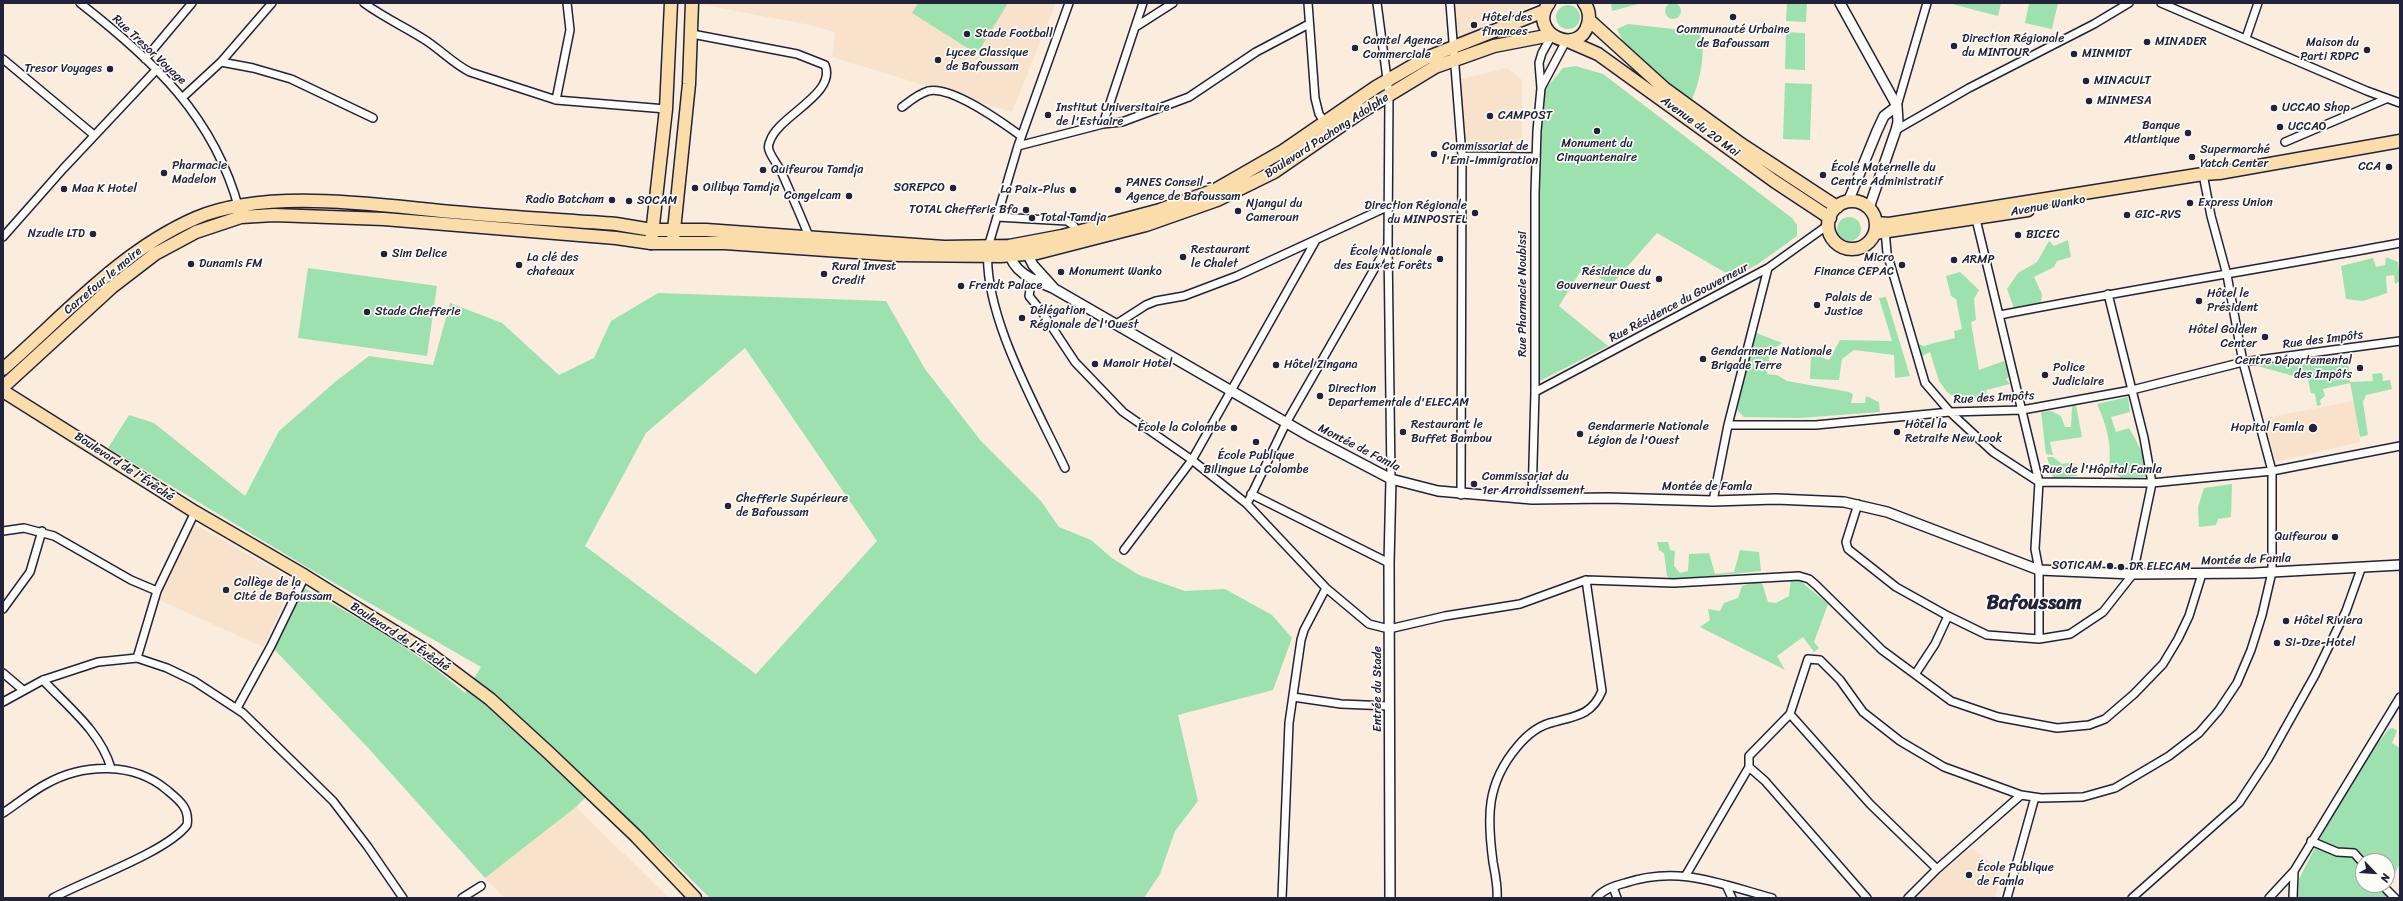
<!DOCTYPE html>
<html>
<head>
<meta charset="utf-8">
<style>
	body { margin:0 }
	#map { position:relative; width:2403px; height:901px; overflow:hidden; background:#faedde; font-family:Sriracha,sans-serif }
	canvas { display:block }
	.frame { position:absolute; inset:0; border:4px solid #22223b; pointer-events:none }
	.north { position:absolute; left:2355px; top:853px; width:40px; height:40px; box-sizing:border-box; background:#fdfcf7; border:1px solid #a5a5ac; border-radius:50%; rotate:115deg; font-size:11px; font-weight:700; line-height:16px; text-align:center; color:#22223b }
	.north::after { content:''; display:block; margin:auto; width:14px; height:18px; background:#22223b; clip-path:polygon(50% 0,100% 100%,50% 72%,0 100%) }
</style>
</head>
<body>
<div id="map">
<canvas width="2403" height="901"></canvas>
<div class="frame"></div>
<div class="north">N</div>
</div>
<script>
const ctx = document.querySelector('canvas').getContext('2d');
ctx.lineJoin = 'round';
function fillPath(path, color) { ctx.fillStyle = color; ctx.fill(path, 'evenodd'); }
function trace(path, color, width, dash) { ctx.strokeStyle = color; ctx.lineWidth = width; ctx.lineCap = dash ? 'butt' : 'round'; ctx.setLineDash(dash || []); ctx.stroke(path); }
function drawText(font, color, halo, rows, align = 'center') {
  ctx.font = font + ' Sriracha,sans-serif'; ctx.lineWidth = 3.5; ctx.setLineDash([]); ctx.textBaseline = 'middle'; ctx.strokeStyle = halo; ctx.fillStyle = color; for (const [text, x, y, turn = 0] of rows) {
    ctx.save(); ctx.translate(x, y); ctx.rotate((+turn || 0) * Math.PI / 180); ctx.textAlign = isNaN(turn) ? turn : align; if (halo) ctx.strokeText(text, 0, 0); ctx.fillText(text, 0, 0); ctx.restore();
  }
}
const built = new Path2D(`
	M704,3h352l-44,109 -180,-55 3,-25 -25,-7 -106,-20z
	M1454,3h78l-3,4 -72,35z
	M1507,68l15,12v72h-63l-2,-72z
	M2354,401l6,41 -85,20 -10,-44z
	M194,524l101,57 -32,66 -106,-48z
	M576,807l93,91h-165l-19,-20z
	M1972,848l30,23 -7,27h-80l16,-18z`);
const green = new Path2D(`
	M1665 11a8 8 0 1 1 16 0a8 8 0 1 1-16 0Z
	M918,3h90l-31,51 -65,-41z
	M1611,3h31l-30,8z
	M1787,3h20l-1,19 -20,-1z
	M1948,3h53l-3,13z
	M2029,3h29l-6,26 -27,-6z
	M1556 17a12 12 0 1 1 24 0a12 12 0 1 1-24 0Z
	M1628,24l64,7 8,3c7,19 -1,50 -9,68 -25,-18 -63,-44 -74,-73z
	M1786,32l19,1v37l-20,-1z
	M1576,66l27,8 189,144 5,7v11l-39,28 -25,13 -76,-44 -45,51 -30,-15 -23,37 49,40 -70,36 2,-203 4,-88 19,-23z
	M1785,83l27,1 -2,56 -27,-1z
	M1837 229a12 12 0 1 1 24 0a12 12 0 1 1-24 0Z
	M2068,240l3,17 -14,4 -3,6 -20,10 8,17 -1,9 -26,8 -8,-22 11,-16 19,-11 12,-21 5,5z
	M2386,257l12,5 2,19 -5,3 -1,-9 -8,1 1,17 -24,8 -17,-2 -5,-33 32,-8 3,9 9,-2z
	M308,268l129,18 -10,70 -129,-18z
	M1960,272l19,18 -5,9 2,21 -5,2 8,48 25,-9 7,15 -5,3 4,5 -24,6 1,9 -25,4 -15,-11 -8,-11 -9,-29 -12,6 -4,-16 10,4c11,-4 21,-5 31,-8l-1,-7 8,-2 -6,-30 -5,-3 -5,-20z
	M658,293l228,8 39,68 56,72 60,60 18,26 32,13 21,18 27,17 46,16 40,-2 47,26 20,23 -19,52 -95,25 20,86 -23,30 -15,43 -16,24h-434l-54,-53 -63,-55 -17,17 -91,71 -115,-128 -97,-102 31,-60c56,31 113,63 161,105l16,-26 -171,-98 -202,-121 21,-33 25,8 91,73 34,-65 56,-49 34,-26 64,9 17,-62 52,20 57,52 35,-17 17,-37zM745,348l132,193 -121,133 -171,-128 61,-113z
	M1886,297l24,79 -15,2 -1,-23 -40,-5 -12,9 -3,21 -29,-1 1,-25 18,6 11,-20 52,1 -13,-43z
	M1754,332l28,11 -12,8 -3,23 10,1 10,6 62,11 4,2 -2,9h14l1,-7 13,6 1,10 -81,6 -55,-1 -7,-7z
	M2348,358l2,25 -27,6 2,7 -5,4 1,5 -4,1 -2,-12 -4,-1 -3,-13 -65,-18 59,1z
	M2382,373l1,8 7,-1 2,9 -26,6 -3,7 5,33 -8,2 -10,-55 23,-1 -1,-7z
	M2128,397l2,15 -19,5 5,15 13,-4c8,14 19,31 16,49l-24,1 -12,-9c3,-25 -2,-42 -12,-65z
	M2076,405l6,32 -32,5 3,13 -7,-1 -5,-42 10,-1 10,5 4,11h6l1,-21z
	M2047,457h6l9,7 12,-2 3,14 -24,2z
	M2232,484l-1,33 -13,2 -2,6 -17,2 -1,-20 6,-19z
	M1657,542h11l2,8 5,1 -1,15 6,7 8,-2 1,-17 20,-1 6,21 19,-2 6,-22 19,2 2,19 -89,9 -5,-4 -3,-23 -5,-3z
	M1791,578l7,1 30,25 -14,38 5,6 -5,4 -11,-15 -26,19 8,14 -85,-43 10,-7 -2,-11 12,2 4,-8 14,-5 4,-12 19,-6 7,22 8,1 13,-7z
	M2393,728l4,3 -5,12 8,5v115l-11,23 1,12h-98l6,-1 1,-18c27,-52 52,-105 90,-150zM2363,861h24v24h-24z`);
const minor = new Path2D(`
	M80,3c73,57 134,113 159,206
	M364,3c19,14 39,23 58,35 17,10 30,25 48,34l86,28 110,9
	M1308,3l7,95 4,16 13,19
	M1377,3l12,91 -1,151 3,234
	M1450,3l12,153 -1,339
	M2161,3l206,88 33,12
	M1137,26l36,-23
	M692,34l105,20 28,11c12,29 -47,51 -55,76 -1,2 -2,6 -1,9 2,7 9,15 12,21 10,23 20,45 29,68
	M2246,38l12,-35
	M3,59l91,76
	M145,59l47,-56
	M221,62l32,6 38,11 82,39
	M1541,88l25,-47
	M183,97l38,-35 51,-59
	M556,100l14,-70 -3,-27
	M1897,106l30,-103
	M902,107c8,-6 16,-13 26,-16 23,-6 75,32 93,45
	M1103,124l40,-121
	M1896,130l73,-42 125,-64 35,-21
	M2285,142l101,-43
	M1018,146l85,-22 19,-2 67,-25 67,-45 53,-28
	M1462,156l74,1
	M1975,215l64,267 -4,67 4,21v69
	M997,217l70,4 7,5 4,8
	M1885,230l2,23 38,130 25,29 43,40 46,30 113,1 120,-12 128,-25
	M3,237l60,-68 94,-100
	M1038,278l-7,6 -2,12 13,16 33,50 48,50 69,48 55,44 79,84 43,36 20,5 56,-13 75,-12 66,-24 88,3 125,-7 10,3 7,6 66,65 69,51 47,16 59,11 32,-3 16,-6 29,-25 29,-30 15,-25 11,-23 13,-42
	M2000,315c133,-26 267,-47 400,-72
	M1115,325l31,-20 10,-4 28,-5 53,-20 152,-70
	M1535,392l233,-124 60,-43
	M1728,425h88l134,-13 72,-2 110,-20 111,-28 157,-21
	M1065,468c-28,-60 -83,-154 -77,-221l30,-101 51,-143
	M1251,494l138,69
	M1532,499l3,-107v-199l2,-62 4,-43 -2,-25 3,-10 10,-18
	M1713,501l15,-76 40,-157
	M1247,504l39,-81 102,-178
	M1858,504l-12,38 2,7 48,38 52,29 39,19 52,4 31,-5 33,-22 30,-38 19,-91 -8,-45 -36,-144
	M3,531l21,-3 30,8 77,44 26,11
	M1124,550l68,-90 124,-220
	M3,609l27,-37 12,-41
	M137,658l20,-67 38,-79
	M3,673l20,17
	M1916,673l19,-29 13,-28
	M43,680c25,27 57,51 68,88
	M1293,697l48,7 48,2
	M3,702l40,-22 55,-18 39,-4 30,10 27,13 49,32 90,88 35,46 35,51
	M237,708l34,-62 34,-70
	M1749,767v-11l41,-42
	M3,813c14,-9 28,-21 43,-29 38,-21 88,-22 121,6 12,10 23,18 20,35 -20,27 -101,55 -134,73
	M2311,841l26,11 17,1 9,10
	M1937,869l-67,-65 -80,-90 18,-55 12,1 20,20 23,32 37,29 44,26 77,28
	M1686,875l63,-108 16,14 102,117
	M1726,885l6,13
	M2382,885l13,13
	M1613,887l4,11
	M462,898l19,-12
	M1282,898l7,-175 12,-83 3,-10 22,-42
	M1497,898c1,-12 -2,-24 -4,-36 -6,-45 -7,-78 24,-115 9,-11 22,-22 37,-25 22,-6 38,-7 48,-31l-16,-111
	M1596,898c8,-9 18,-12 29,-15 54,-18 95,1 147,15
	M1908,898l29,-29 84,-74 20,3 42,-1 32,-9 54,-32 30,-23 20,-23 18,-27 14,-33 11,-35 10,-43v-101l-29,-109 -16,-87 -16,-59 -8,-42
	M2007,898l28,-101
	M2132,898l107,-95 29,-44 47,-84 31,-64 15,-42
	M2269,898l25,-27 106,-174
	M2293,898l1,-27`);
const tertiary = new Path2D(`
	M1840,3l57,103 1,16 -2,8 -27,78
	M1848,202l29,-71 7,-15 13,-10
	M1025,249l8,16 20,22
	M1009,251c3,22 27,30 44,37l258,149 80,42 47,12 94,8 77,-1 104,3 63,-2 68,3 43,10 152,58 94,4 121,-1 146,-8
	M1390,898l-1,-335 2,-84`);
const primary = new Path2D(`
	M673,240l16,-156 3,-81
	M651,243l15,-134 5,-106
	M3,391l192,121 110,64 121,75 64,48 59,54 87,83 59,62`);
const trunk = new Path2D(`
	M1549,3c-23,30 30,55 39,21 2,-8 1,-15 -4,-21
	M1589,20l75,68 77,56 96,63
	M1568,41l30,13 176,127 56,37
	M1828 225a24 24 0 1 1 48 0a24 24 0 1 1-48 0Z
	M1876,223l13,1 314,-50 16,-1 181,-32
	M1875,233l153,-23
	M3,369c61,-53 117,-118 193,-151 71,-30 179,-13 256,-6 54,5 109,8 164,12l36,6h54l238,17 65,-1 53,-10 98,-26 55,-20 68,-39 93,-64 50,-29 118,-47
	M3,387l109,-100 43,-33 41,-22 45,-15 33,-2 110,4 232,19 35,5h74l174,12 102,1 36,-3 109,-28 71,-25 57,-28 87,-60 74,-45 59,-21 57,-11`);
const markers = [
	[1733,17,4,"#22223b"],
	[1474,25,4,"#22223b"],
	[967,34,4,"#22223b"],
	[2147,42,4,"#22223b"],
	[1954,46,4,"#22223b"],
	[1355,48,4,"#22223b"],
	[2367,50,4,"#22223b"],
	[2074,54,4,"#22223b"],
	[938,60,4,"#22223b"],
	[110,69,4,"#22223b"],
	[2086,81,4,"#22223b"],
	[2089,101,4,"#22223b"],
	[2274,108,4,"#22223b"],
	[1048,115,4,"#22223b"],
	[1490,116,4,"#22223b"],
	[2280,127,4,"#22223b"],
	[1597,131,4,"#22223b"],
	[2188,133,4,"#22223b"],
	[1434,154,4,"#22223b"],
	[2192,157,4,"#22223b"],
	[2389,167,4,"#22223b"],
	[763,170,4,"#22223b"],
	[164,173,4,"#22223b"],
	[1823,175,4,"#22223b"],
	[695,188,4,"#22223b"],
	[953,188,4,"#22223b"],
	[64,189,4,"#22223b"],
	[1073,190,4,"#22223b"],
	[1118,190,4,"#22223b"],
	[849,196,4,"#22223b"],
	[612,200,4,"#22223b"],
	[629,201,4,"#22223b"],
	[2190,203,4,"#22223b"],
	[1026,210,4,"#22223b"],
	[1238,211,4,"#22223b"],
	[1475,213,4,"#22223b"],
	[2127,215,4,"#22223b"],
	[1032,218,4,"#22223b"],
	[93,234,4,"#22223b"],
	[2018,235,4,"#22223b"],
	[384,254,4,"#22223b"],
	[1183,257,4,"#22223b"],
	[1440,259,4,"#22223b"],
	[1954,260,4,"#22223b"],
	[191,264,4,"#22223b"],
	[519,265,4,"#22223b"],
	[1902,265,4,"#22223b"],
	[1061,272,4,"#22223b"],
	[824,274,4,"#22223b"],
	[1659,279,4,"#22223b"],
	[961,286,4,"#22223b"],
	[2199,301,4,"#22223b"],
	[1817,305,4,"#22223b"],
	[367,312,4,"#22223b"],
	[1022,318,4,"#22223b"],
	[2265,337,4,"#22223b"],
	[1703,359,4,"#22223b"],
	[1095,364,4,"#22223b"],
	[1276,365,4,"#22223b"],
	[2360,368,4,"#22223b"],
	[2045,375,4,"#22223b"],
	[1320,396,4,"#22223b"],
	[1234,428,4,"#22223b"],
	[2313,428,5,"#22223b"],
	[1403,432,4,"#22223b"],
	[1897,432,4,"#22223b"],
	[1580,434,4,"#22223b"],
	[1256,442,4,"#22223b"],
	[1474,484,4,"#22223b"],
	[728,506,4,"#22223b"],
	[2335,537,4,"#22223b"],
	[2110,566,4,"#22223b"],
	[2121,567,4,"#22223b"],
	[226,590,4,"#22223b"],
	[2286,621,4,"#22223b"],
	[2277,643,4,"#22223b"],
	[1969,875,4,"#22223b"]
];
const poiNames = [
	["Hôtel des",1482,18],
	["finances",1482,32],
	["Communauté Urbaine",1733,30,"center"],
	["de Bafoussam",1733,44,"center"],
	["Stade Football",975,34],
	["Direction Régionale",1962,39],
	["du MINTOUR",1962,53],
	["Camtel Agence",1363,41],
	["Commerciale",1363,55],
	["MINADER",2155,42],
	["Maison du",2359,43,"right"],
	["Parti RDPC",2359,57,"right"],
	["Lycee Classique",946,53],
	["de Bafoussam",946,67],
	["MINMIDT",2082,54],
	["Tresor Voyages",102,69,"right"],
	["MINACULT",2094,81],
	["MINMESA",2097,101],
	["Institut Universitaire",1056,108],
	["de l'Estuaire",1056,122],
	["UCCAO Shop",2282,108],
	["CAMPOST",1498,116],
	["Banque",2180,126,"right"],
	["Atlantique",2180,140,"right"],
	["UCCAO",2288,127],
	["Monument du",1597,144,"center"],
	["Cinquantenaire",1597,158,"center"],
	["Commissariat de",1442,147],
	["l'Emi-Immigration",1442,161],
	["Supermarché",2200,150],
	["Yatch Center",2200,164],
	["Pharmacie",172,166],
	["Madelon",172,180],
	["CCA",2381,167,"right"],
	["École Maternelle du",1831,168],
	["Centre Administratif",1831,182],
	["Quifeurou Tamdja",771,170],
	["PANES Conseil -",1126,183],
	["Agence de Bafoussam",1126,197],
	["Oilibya Tamdja",703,188],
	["SOREPCO",945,188,"right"],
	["Maa K Hotel",72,189],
	["La Paix-Plus",1065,190,"right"],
	["Congelcam",841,196,"right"],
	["Radio Batcham",604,200,"right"],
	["SOCAM",637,201],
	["Express Union",2198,203],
	["Njangui du",1246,204],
	["Cameroun",1246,218],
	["Direction Régionale",1467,206,"right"],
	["du MINPOSTEL",1467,220,"right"],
	["TOTAL Chefferie Bfa",1018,210,"right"],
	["GIC-RVS",2135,215],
	["Total Tamdja",1040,218],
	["Nzudie LTD",85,234,"right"],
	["BICEC",2026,235],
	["Restaurant",1191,250],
	["le Chalet",1191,264],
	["École Nationale",1432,252,"right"],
	["des Eaux et Forêts",1432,266,"right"],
	["Sim Delice",392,254],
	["La clé des",527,258],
	["chateaux",527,272],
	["Micro",1894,258,"right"],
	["Finance CEPAC",1894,272,"right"],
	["ARMP",1962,260],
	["Dunamis FM",199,264],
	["Rural Invest",832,267],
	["Credit",832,281],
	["Monument Wanko",1069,272],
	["Résidence du",1651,272,"right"],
	["Gouverneur Ouest",1651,286,"right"],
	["Frendt Palace",969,286],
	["Hôtel le",2207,294],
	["Président",2207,308],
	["Palais de",1825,298],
	["Justice",1825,312],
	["Délégation",1030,311],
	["Régionale de l'Ouest",1030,325],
	["Stade Chefferie",375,312],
	["Hôtel Golden",2257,330,"right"],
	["Center",2257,344,"right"],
	["Gendarmerie Nationale",1711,352],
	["Brigade Terre",1711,366],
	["Centre Départemental",2352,361,"right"],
	["des Impôts",2352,375,"right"],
	["Manoir Hotel",1103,364],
	["Hôtel Zingana",1284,365],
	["Police",2053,368],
	["Judiciaire",2053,382],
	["Direction",1328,389],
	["Departementale d'ELECAM",1328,403],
	["Restaurant le",1411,425],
	["Buffet Bambou",1411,439],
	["Hôtel la",1905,425],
	["Retraite New Look",1905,439],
	["Gendarmerie Nationale",1588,427],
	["Légion de l'Ouest",1588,441],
	["École la Colombe",1226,428,"right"],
	["Hopital Famla",2304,428,"right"],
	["École Publique",1256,456,"center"],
	["Bilingue La Colombe",1256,470,"center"],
	["Commissariat du",1482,477],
	["1er Arrondissement",1482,491],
	["Chefferie Supérieure",736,499],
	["de Bafoussam",736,513],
	["Quifeurou",2327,537,"right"],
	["SOTICAM",2102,566,"right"],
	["DR ELECAM",2129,567],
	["Collège de la",234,583],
	["Cité de Bafoussam",234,597],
	["Hôtel Riviera",2294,621],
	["Si-Dze-Hotel",2285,643],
	["École Publique",1977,868],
	["de Famla",1977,882]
];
const streetNames = [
	["Rue Tresor Voyage",149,50,43],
	["Avenue du 20 Mai",1700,127,36],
	["Boulevard Pachong Adolphe",1327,136,-33],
	["Avenue Wanko",2048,206,-10],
	["Carrefour le maire",103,281,-40],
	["Rue Pharmacie Noubissi",1523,294,-90],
	["Rue Résidence du Gouverneur",1679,303,-28],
	["Rue des Impôts",2323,340,-7],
	["Rue des Impôts",1994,398,-3],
	["Montée de Famla",1359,448,27],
	["Boulevard de l'Évêché",124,467,33],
	["Rue de l'Hôpital Famla",2102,470],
	["Montée de Famla",1707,487],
	["Montée de Famla",2246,560,-2],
	["Boulevard de l'Évêché",400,637,33],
	["Entrée du Stade",1378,689,-90]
];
const townNames = [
	["Bafoussam",2034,604]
];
fillPath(built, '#f8e2cc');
fillPath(green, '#9de2ae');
trace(minor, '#22223b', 10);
trace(tertiary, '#22223b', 12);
trace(primary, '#22223b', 15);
trace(trunk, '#22223b', 15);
trace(minor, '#fdfcf7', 7);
trace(tertiary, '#fdfcf7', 9);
trace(primary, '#fbddab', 12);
trace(trunk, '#fbddab', 12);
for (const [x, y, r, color] of markers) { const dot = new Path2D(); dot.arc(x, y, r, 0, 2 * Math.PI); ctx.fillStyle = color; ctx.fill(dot); trace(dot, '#fdfcf7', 1.5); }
drawText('12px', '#22223b', '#fdfcf7', poiNames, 'left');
drawText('12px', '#22223b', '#fdfcf7', streetNames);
drawText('bold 20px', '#22223b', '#fdfcf7', townNames);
</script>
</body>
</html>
